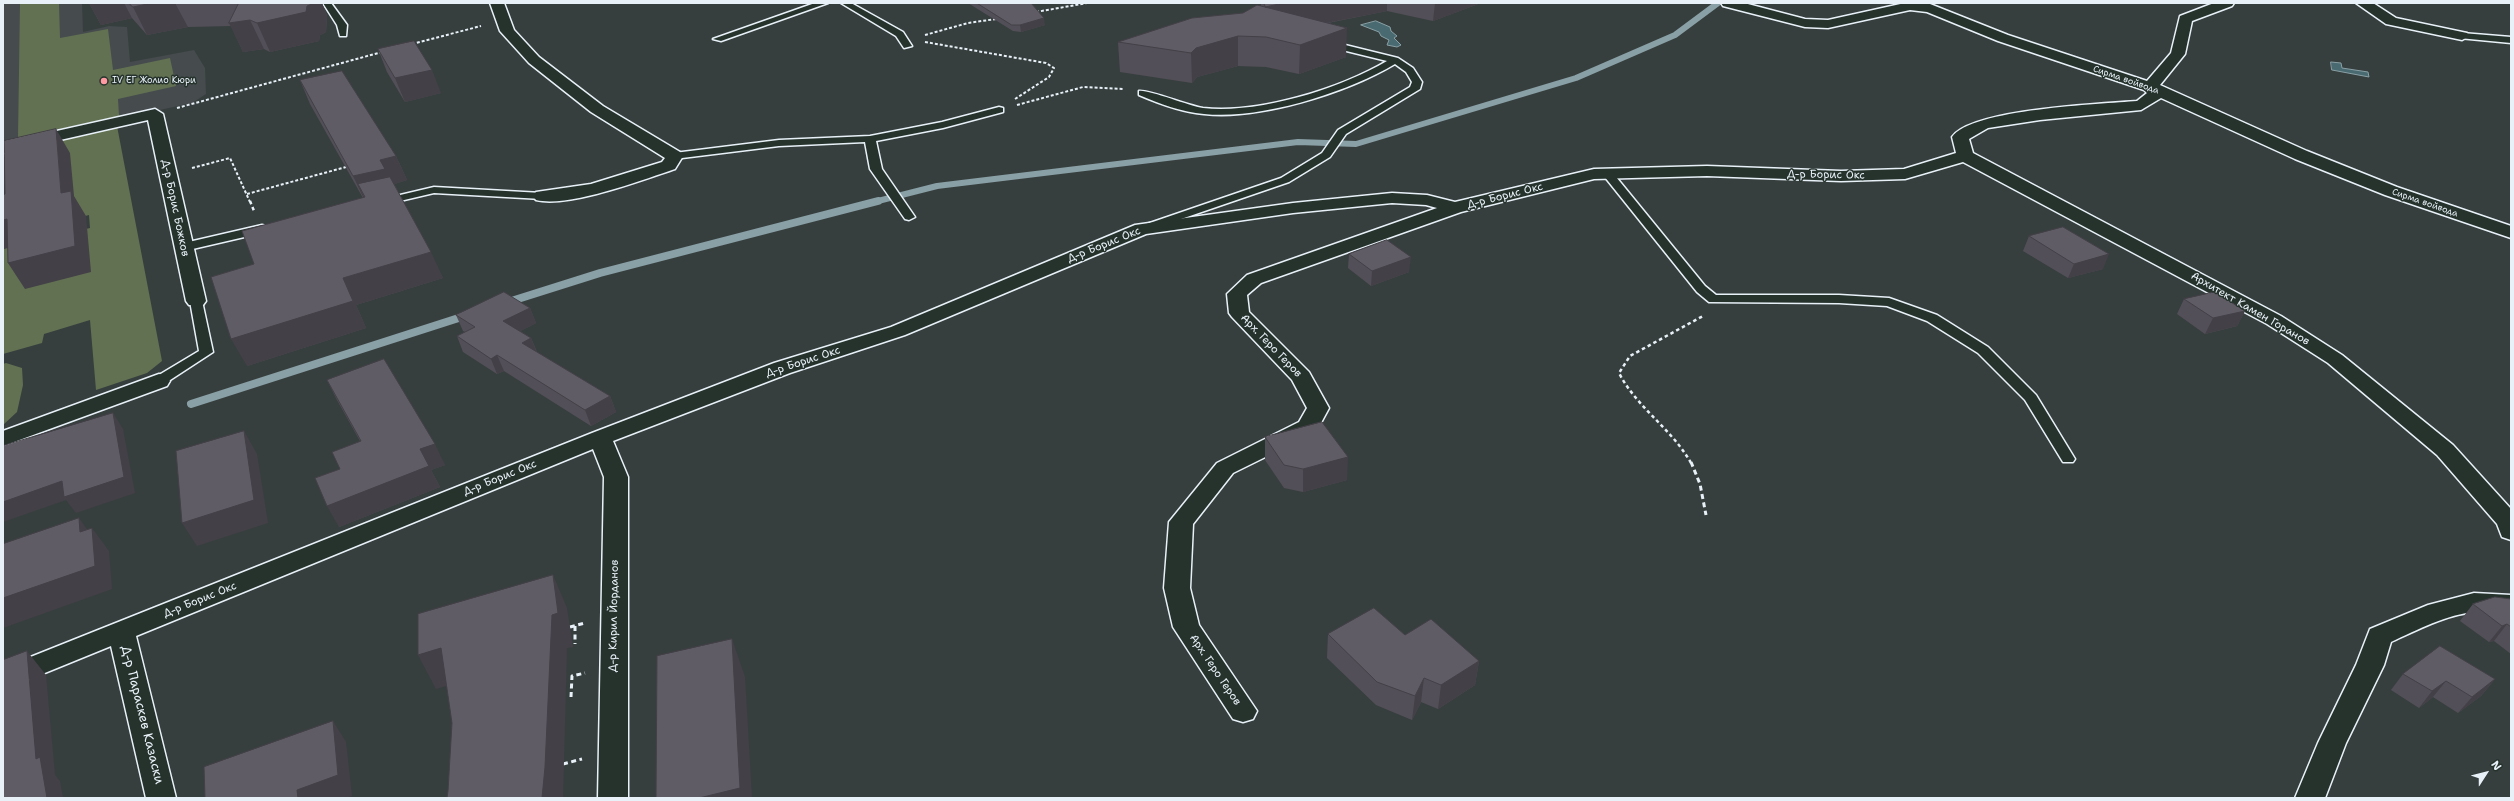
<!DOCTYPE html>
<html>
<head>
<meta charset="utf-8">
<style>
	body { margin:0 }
	#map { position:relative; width:2514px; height:801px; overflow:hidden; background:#373f3e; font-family:"Shantell Sans",sans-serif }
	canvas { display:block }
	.frame { position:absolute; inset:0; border:4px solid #e8f1f8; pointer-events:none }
	.north { position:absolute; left:2466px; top:753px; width:40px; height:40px; -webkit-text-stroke:3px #26332d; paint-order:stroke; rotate:54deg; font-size:11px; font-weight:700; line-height:16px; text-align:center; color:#e8f1f8 }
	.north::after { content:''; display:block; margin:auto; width:14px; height:18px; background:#e8f1f8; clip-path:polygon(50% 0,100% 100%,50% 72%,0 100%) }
</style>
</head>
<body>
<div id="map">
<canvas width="2514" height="801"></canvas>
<div class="frame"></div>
<div class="north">N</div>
</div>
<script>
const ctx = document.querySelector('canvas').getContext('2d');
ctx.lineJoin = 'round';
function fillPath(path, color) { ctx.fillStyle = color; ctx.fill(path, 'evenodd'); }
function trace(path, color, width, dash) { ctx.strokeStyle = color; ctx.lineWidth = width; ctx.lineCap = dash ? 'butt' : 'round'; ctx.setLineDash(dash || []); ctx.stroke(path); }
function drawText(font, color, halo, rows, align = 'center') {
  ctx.font = font + ' "Shantell Sans",sans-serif'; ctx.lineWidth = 3; ctx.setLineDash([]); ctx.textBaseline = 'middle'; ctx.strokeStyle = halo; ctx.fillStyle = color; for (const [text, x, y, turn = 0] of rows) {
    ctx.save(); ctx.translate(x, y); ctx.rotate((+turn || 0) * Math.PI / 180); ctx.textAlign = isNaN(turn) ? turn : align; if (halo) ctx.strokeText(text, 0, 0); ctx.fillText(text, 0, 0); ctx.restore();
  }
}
const built = new Path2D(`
	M3,3h79l1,29 26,-6 18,1 3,35 64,-12 11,18 1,26 -14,9 -189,41z`);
const green = new Path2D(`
	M20,3h39l1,35 48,-9 5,41 57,-12 6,28 -58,13 1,17 -101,22z
	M117,126l45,235 -15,12 -51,17 -6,-70 -46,14 -2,9 -39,11v-105l87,-21 -1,-13 -23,6 -46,-67 -17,3v-5z
	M6,363l16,5 1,17 -6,27 -14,13v-61z`);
const water = new Path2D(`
	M1376,21l14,6 1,4 6,5 -3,2 7,7 -4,2 -10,-2 2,-5 -8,-4 -2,-4 -18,-7z
	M2331,62l10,1 1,5 26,4 1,5 -37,-7z`);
const streamFar1 = new Path2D(`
	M874,202l63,-16 361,-44 58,2 220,-66 99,-43 43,-32`);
const stream = new Path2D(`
	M505,303l95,-30 278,-72
	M191,404l277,-89`);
const pathFar2 = new Path2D(`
	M1036,12l51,-9
	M925,35l43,-12 28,-4
	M925,42l121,21 8,5 -5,9 -34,22
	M412,44l69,-18
	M1017,105l66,-18 40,2
	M177,108l205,-56
	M192,168l38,-10 20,44
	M247,194l99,-27`);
const pathFar1 = new Path2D(`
	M250,201l4,10
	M1691,463c-19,-34 -54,-55 -72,-90l11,-17 73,-40`);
const path = new Path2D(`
	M1691,462l9,22 6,31
	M575,626v18
	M570,627l15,-4
	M571,697l1,-21 13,-3
	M563,764l19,-5`);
const service = new Path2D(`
	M323,3h8l16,22 -1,11h-6l-3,-11z
	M815,3h13l-107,38 -8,-2z
	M841,3h10l52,29 9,14 -8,2 -8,-12z
	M2462,33l49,4v6l-52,-5 -2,-2z
	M1329,41l69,17 15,10 9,14 -2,7 -74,45 -16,23 -41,25 -137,47h-8v-4l137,-47 41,-25 16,-23 72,-43 2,-5 -6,-10 -11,-8c-49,29 -135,56 -191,50 -22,-2 -44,-10 -65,-19v-4c8,-2 50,15 64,17 56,6 136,-19 184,-47l-61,-15 -2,-2z
	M999,107l4,1v4l-60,16 -67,13 6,28 33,48 -6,3 -4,-1 -35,-50 -5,-27 -86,4 -105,13 -5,-3 5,-3 105,-13 91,-4 72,-14z
	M1608,171l4,1 93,114 11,9h123l50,3 48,17 51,32 48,48 39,64 -2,3h-10l-38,-62 -47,-47 -51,-32 -40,-15 -48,-3 -130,-1 -12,-10 -93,-116 -2,-2z
	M434,187l108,6 6,3 -6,3 -108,-6 -51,12 -6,-3 2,-2z
	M262,225l4,1v6l-82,19 -6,-4 2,-3z
	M196,297l6,4 11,51 -49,32h-10l-2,-3 2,-3 45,-27 -9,-50z`);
const minor = new Path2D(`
	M490,3h14l10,27 25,27 64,49 77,46 3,4 -8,13c-33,11 -106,39 -139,31l-3,-4 3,-4 55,-8 71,-22 3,-4 -74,-46 -62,-49 -29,-32z
	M1721,3h23l61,16 23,1 77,-17 25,1 78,31 139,46 24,-28 9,-37 34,-13h20l-2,3 -40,15 -7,33 -25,31 147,66 90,36 114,39v12l-126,-43 -90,-36 -134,-61 -20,12 -101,10 -52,8 -19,11 4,14 308,163 61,39 111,90 58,64v31l-9,-3 -5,-13 -60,-69 -109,-92 -61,-39 -304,-162 -58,17 -64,2 -134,-5 -113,3 -133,33 -200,71 -14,12 2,17 60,60 20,36 -13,24 -83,41 -40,51 -3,64 9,37 58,86 -4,8 -10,3 -10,-3 -60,-92 -9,-39 5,-66 48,-59 82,-41 8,-14 -15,-28 -60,-63 -3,-4 -2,-19 20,-19 190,-67 -11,-3 -34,-2 -99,10 -147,21 -241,101 -115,38 -177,68 15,36v321h-30l6,-321 -11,-28 -457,187 40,162h-30l-35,-152 -108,44v-22l589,-235 182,-70 117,-36 244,-102 158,-22 99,-10 35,2 28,7 139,-33 113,-3 134,5 63,-2 52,-16 -4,-16c19,-28 149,-33 185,-36l10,-8 -3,-3 -146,-49 -71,-29 -17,-2 -82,18 -23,-1 -82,-21z
	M2356,3h17l23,15 71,15 2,3 -7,4 -76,-16z
	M155,109l8,5 43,187 -3,4h-14l-3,-4 -38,-181 -145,33v-10z
	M159,374l8,2 3,5 -3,5 -164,60v-15z
	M2474,593l37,2v20c-12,-1 -23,-3 -35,-3 -29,2 -59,18 -85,30l-7,23 -38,78 -21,55h-30l23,-55 38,-78 14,-36 58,-24z`);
const wall = new Path2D(`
	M89,3h233l5,13 -1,16 -6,3 -1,6 -49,11 -6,-3 -21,3 -12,-26 -43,1 -41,8 -15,-17 -31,7z
	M968,3h63l14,22 -24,7 -8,-1z
	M1261,3h220l-48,18 -46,-10 -59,12 18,34 -47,17 -33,-7 -28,-1 -41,11 -5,6 -72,-11 -2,-30 125,-29 18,-7z
	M378,49l63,44 -36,9 -18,-30z
	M300,80l96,76 11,24 -13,4 49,94 -87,27 10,23 -119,38 7,-102 109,-66 -53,-94z
	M2029,236l74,33 -35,9 -45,-27z
	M1349,254l60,18 -38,14 -23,-18z
	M2184,299l61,12 -8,15 -32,8 -28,-20z
	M530,308l6,15 -16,8 11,7 6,14 73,44 6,16 -25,14 -87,-55 -7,3 -34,-22 -6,-16 8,-4 -2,-1 -7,-16z
	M327,380l118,85 -14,5 9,17 -101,40 1,-58 20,-28 -23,-41z
	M1265,437l82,43 -44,12 -19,-4 -19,-28z
	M2511,599v55l-17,-13 -5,1 -29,-21 13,-17z
	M1328,634l77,1 74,26 -4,24 -37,24 -17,-7 -9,18 -36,-15 -49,-47z
	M2403,674l92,5 -14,17 -23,17 -25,-16 -14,11 -28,-18z`);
const shadedWall = new Path2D(`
	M89,3h35l8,15 -31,7z
	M152,3h23l13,24 -41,8 -14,-28z
	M314,3h8l5,13 -1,16 -6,3 -1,6 -49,11 -13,-29 50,-17z
	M1284,3h103v8l-122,24v-28z
	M1435,3h46l-48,18z
	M1044,18l1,7 -24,7 -1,-7z
	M250,20l14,29 -21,3 -14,-29z
	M1347,28l-1,29 -47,17 1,-29z
	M1238,36v30l-41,11 -5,6 -1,-30 5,-5z
	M432,70l9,23 -36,9 -10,-24z
	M56,129l14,24 4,43 12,20 5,56 -66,17 -17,-26 53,-70z
	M396,156l11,24 -15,5 -34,-1 8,17h-1l-12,-25 27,-16z
	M7,219l17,25 -21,5v-29z
	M431,252l12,26 -87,27 10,23 -119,38 -16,-27 112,-61z
	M2109,254l-6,15 -35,9 6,-14z
	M1411,257l-2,15 -38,14 1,-15z
	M530,308l6,15 -26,13 -7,-15z
	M2245,311l-8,15 -32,8 8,-16z
	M531,338l6,15 -15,-10z
	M497,355l7,16 -7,3 -6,-15z
	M610,396l6,16 -25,14 -6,-16z
	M113,413l10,16 12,64 -59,20 -10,-13 -63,22v-20z
	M244,431l13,23 11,69 -71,23 -15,-23z
	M435,444l10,21 -14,5 9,17 -101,40 -12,-21 93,-57z
	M1348,457l-1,23 -44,12v-23z
	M79,518l14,20 -1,-10 17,23 3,38 -109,39v-30l77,-66z
	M553,575l14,33 6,39 -6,1 -4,150h-21z
	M2507,624l-13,17 -5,1 13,-16z
	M732,639l13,38 7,121h-53z
	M441,648l18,34 -23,7 -18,-34z
	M27,651l19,24 9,100 5,6 3,17h-16l-11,-39z
	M1479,661l-4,24 -37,24 3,-24z
	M1424,678l-3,24 -9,18 3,-24z
	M2495,679l-14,17 -23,17 14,-16z
	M2446,681l-13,16 -14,11 13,-17z
	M333,721l13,21 6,54 -6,2h-48l-1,-8z`);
const building = new Path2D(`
	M129,3h23l-19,4z
	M239,3h75l-7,3 -1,6 -49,11 -7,-3 -21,3z
	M977,3h54l13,15 -24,7h-8z
	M1264,3h20l-19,4 82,21 -47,17 -34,-8 -28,-1 -42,12 -5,5 -73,-11 74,-24 51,-5 14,-8 8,2z
	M414,41l18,29 -37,8 -17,-29z
	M342,71l54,85 -16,4 5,9 -32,7 -53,-96z
	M56,129l5,64 10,-2 4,55 -67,17 -1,-44 -4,1v-25l2,-1 -1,-53z
	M390,177l41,75 -88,26 10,23 -122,38 -20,-62 43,-13 -12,-33 123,-34 -7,-13z
	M2063,227l46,27 -35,10 -45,-28z
	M1387,240l24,17 -39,14 -23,-17z
	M504,292l26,16 -27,13 28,17 -9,5 88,53 -25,14 -88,-55 -6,4 -34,-23 18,-9 -19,-12z
	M2215,292l30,19 -32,7 -29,-19z
	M384,359l51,85 -15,5 9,17 -102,40 -12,-28 25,-9 -8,-17 29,-11 -34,-61z
	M113,413l11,64 -60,20 -2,-16 -59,21v-56z
	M1322,422l26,35 -45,12 -19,-4 -19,-28z
	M244,431l10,69 -72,23 -6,-72z
	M79,518l1,14 12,-4 3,38 -92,32v-54z
	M553,575l5,38 -6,2 -7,152 -3,31h-95l1,-7 4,-68 -11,-75 -23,7v-41z
	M2495,597l16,2v28l-4,-3 -5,2 -29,-22z
	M1374,608l31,27 26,-16 48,42 -38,24 -17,-7 -9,18 -38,-14 -49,-48z
	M732,639l8,149 -41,10h-43l1,-142z
	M2440,646l55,33 -23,18 -26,-16 -14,10 -29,-17z
	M27,651l9,108 4,-2 7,41h-44v-138z
	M333,721l5,54 -41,15 1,8h-93l-1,-31z`);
const markers = [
	[104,81,4,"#ff9aa2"]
];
const farStreetnames = [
	["Сирма войвода",2126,80,19],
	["Сирма войвода",2425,203,19]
];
const farPoinames = [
	["IV ЕГ Жолио Кюри",112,81]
];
const streetNames = [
	["Д-р Борис Окс",1826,175,1],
	["Д-р Борис Окс",1505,196,-14],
	["Д-р Борис Божков",175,208,78],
	["Д-р Борис Окс",1104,245,-22],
	["Архитект Камен Горанов",2250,309,30],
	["Арх. Геро Геров",1271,346,46],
	["Д-р Борис Окс",803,362,-18],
	["Д-р Борис Окс",500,478,-22],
	["Д-р Борис Окс",200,600,-22],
	["Д-р Кирил Йорданов",614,616,-89],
	["Арх. Геро Геров",1215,670,56]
];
const nearStreetnames = [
	["Д-р Параскев Казаски",142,715,76]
];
fillPath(built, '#464b4d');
fillPath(green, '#627152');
fillPath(water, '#496a70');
trace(water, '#89a0a6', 1);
trace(streamFar1, '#89a0a6', 6);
trace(stream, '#89a0a6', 8);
trace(service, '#e8f1f8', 3);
trace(minor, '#e8f1f8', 3);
trace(pathFar2, '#e8f1f8', 2, [3, 2]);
trace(pathFar1, '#e8f1f8', 2.5, [3.5, 3]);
trace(path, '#e8f1f8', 3, [5, 3.5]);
fillPath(service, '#26332d');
fillPath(minor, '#26332d');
fillPath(wall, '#534f58');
fillPath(shadedWall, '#434047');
fillPath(building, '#605c66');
trace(building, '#434047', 1);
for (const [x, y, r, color] of markers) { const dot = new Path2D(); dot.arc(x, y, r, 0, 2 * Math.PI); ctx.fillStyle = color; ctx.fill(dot); trace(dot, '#26332d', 1.5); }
drawText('9px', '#e8f1f8', '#26332d', farStreetnames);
drawText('9px', '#e8f1f8', '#26332d', farPoinames, 'left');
drawText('11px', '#e8f1f8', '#26332d', streetNames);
drawText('13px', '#e8f1f8', '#26332d', nearStreetnames);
</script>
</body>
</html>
